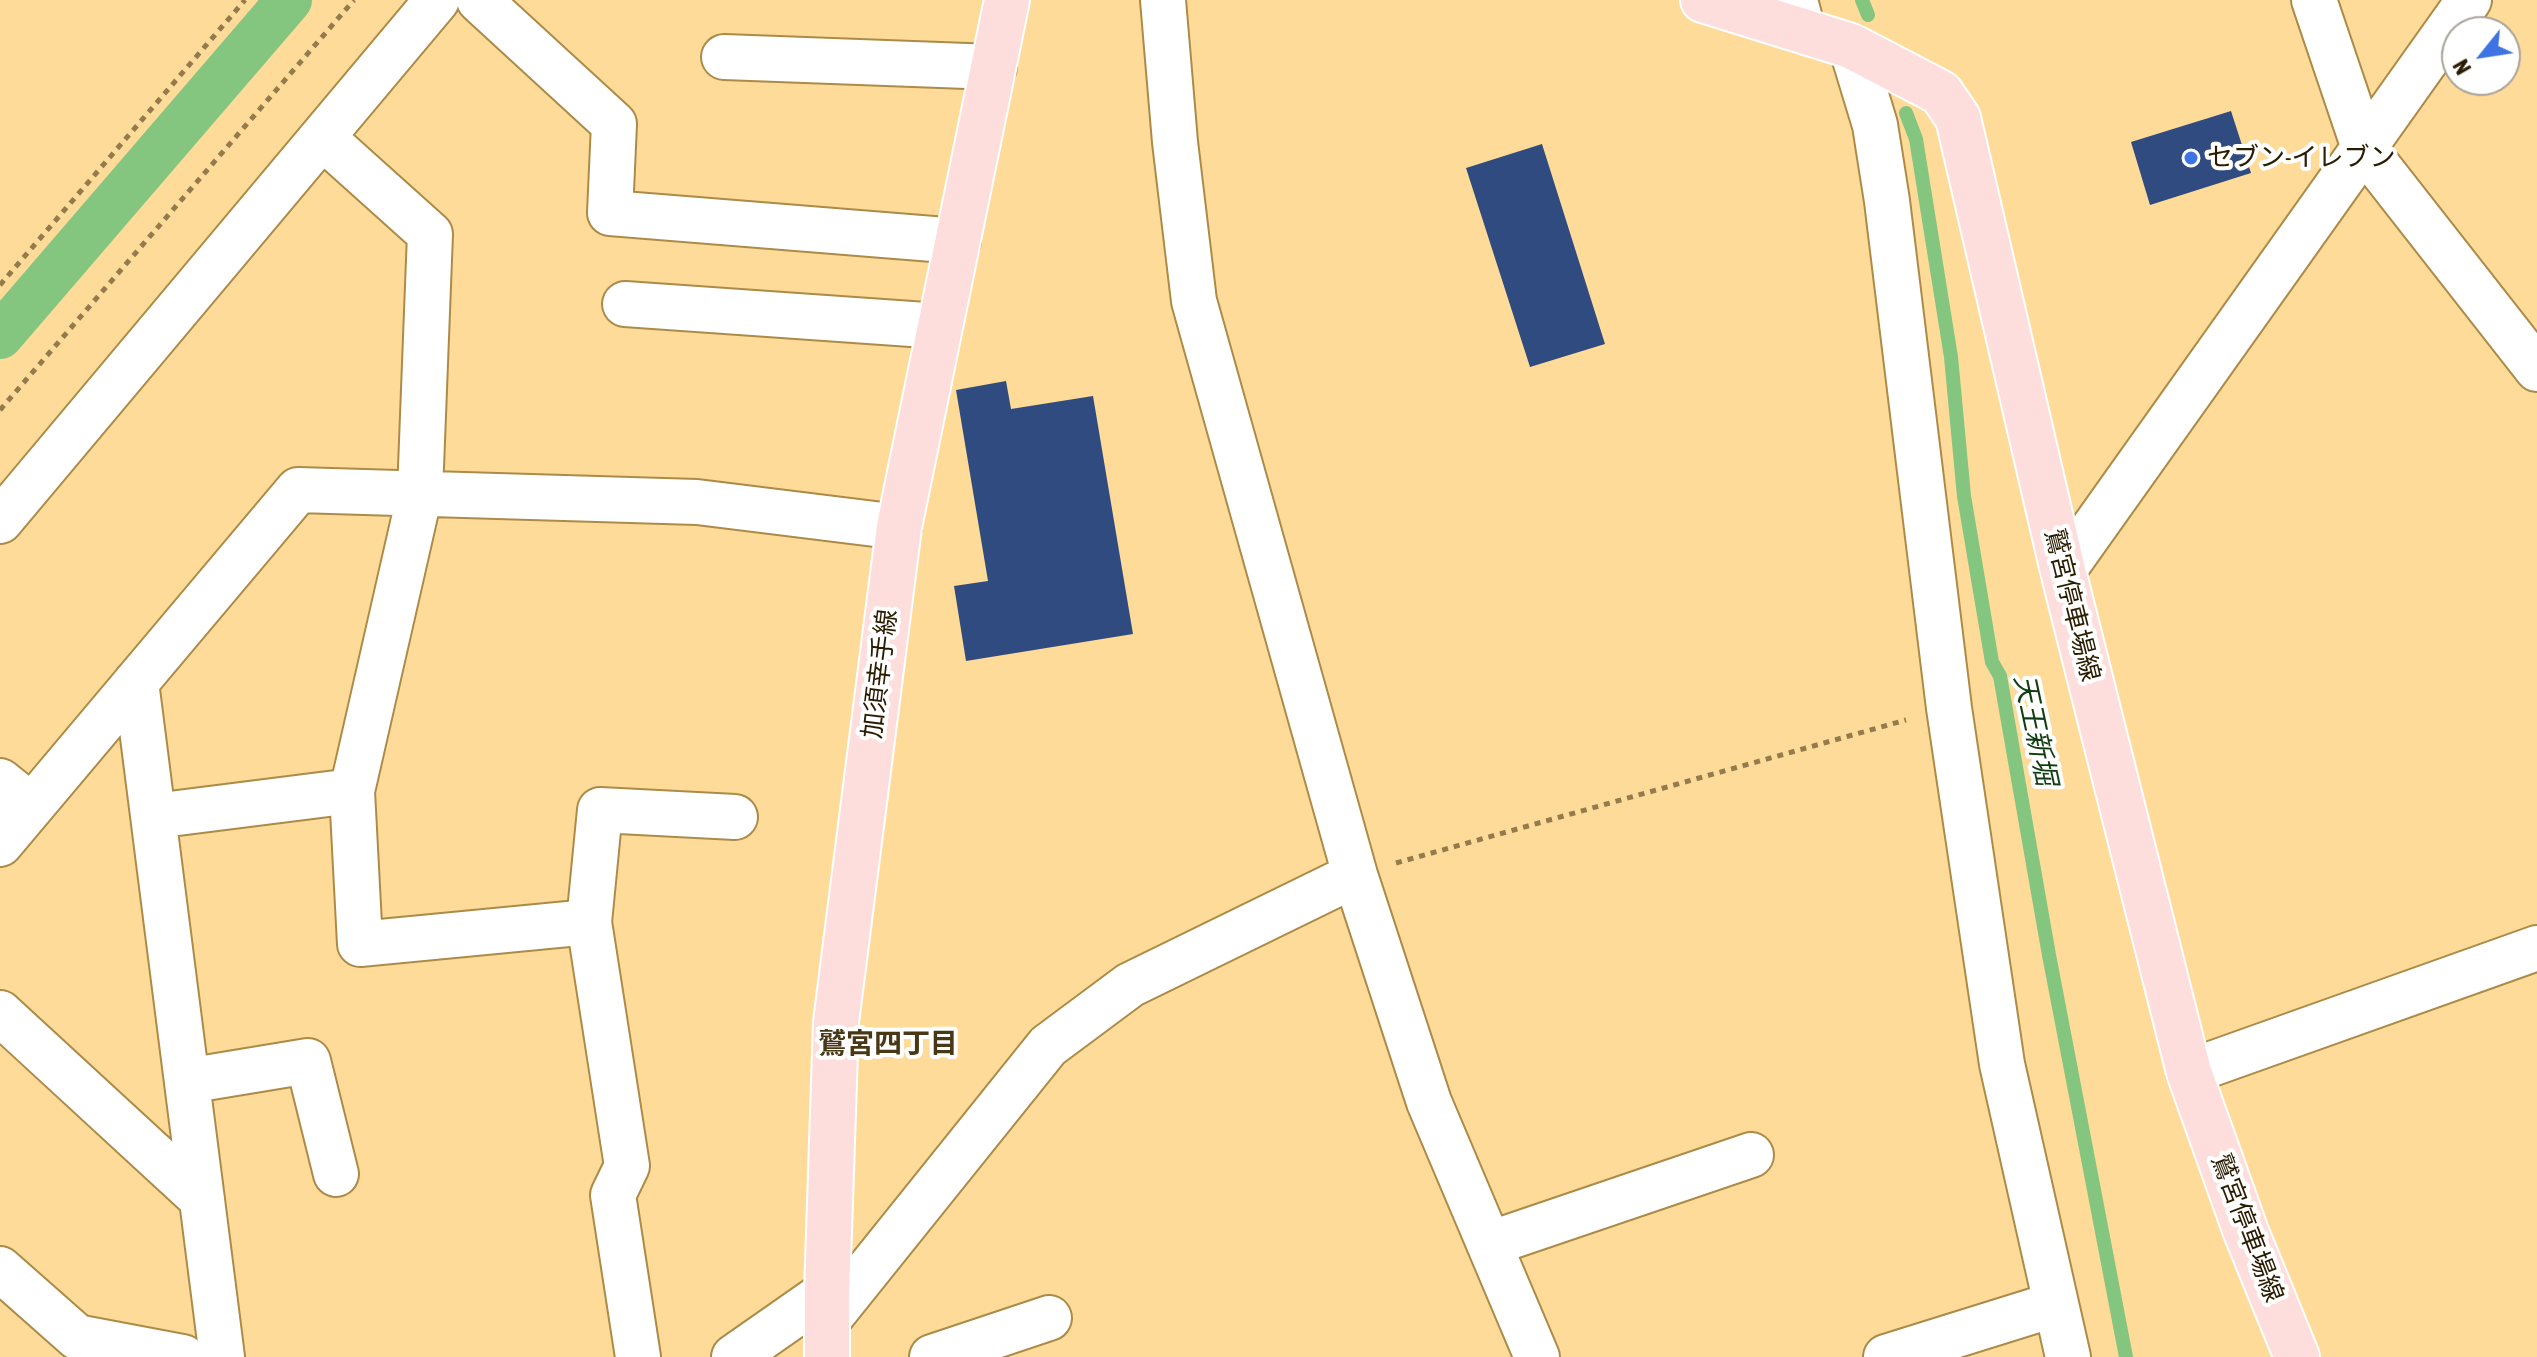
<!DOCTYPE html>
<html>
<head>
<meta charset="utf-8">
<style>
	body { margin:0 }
	#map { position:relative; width:2537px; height:1357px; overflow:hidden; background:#fedb98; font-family:"Asap Condensed",sans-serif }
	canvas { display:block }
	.north { position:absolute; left:2441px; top:16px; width:80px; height:80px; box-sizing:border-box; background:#fff; border:2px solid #a9a499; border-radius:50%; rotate:240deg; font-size:22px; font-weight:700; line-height:32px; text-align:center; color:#291c01 }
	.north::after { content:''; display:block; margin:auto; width:28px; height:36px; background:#3d73e3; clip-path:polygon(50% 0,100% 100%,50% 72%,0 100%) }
</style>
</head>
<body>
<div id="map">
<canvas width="2537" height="1357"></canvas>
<div class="north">N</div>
</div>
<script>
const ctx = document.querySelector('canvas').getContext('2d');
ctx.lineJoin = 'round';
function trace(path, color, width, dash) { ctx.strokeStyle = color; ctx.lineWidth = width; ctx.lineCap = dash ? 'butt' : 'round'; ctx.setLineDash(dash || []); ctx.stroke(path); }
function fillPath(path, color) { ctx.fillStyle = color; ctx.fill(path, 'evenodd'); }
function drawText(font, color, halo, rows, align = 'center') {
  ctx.font = font + ' "Asap Condensed","Noto Sans JP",sans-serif'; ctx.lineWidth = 8; ctx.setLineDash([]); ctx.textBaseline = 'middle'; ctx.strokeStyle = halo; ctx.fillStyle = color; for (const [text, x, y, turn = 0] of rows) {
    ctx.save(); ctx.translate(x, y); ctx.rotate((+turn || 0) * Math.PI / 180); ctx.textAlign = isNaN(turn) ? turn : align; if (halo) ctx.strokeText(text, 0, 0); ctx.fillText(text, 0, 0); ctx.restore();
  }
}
const stream = new Path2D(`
	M1862,0l6,15
	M1906,113l10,26 35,218 13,139 28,166 8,14 49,279 77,402`);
const canal = new Path2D(`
	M0,336l289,-336`);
const building = new Path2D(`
	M2231,111l20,62 -101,32 -19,-63z
	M1542,144l63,200 -75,23 -64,-199z
	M1006,381l5,28 82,-13 40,238 -167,27 -12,-75 34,-5 -32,-191z`);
const path = new Path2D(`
	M0,285l245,-285
	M0,410l354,-410
	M1396,863l510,-143`);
const minor = new Path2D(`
	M479,0l135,124 -4,89 348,28
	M1163,0l12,142 19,159 161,574 74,227 108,255
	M1795,0l8,31
	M2314,0l50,148 173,221
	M1851,46l24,79 12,76 62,507 53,356 66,293
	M724,57l270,10
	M625,304l315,22
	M0,521l437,-521
	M2063,571l406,-571
	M136,682l86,675
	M0,781l31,25
	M352,791l8,153 229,-22 11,-112 135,7
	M154,816l198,-25 68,-298 10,-259 -108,-97
	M0,844l298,-354 399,12 202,25
	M589,922l38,244 -14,29 25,162
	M0,1013l202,186
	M2189,1072l348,-124
	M187,1081l121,-20 28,113
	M1489,1244l262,-89
	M0,1269l77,68 106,20
	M828,1320l220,-274 82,-61 225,-110
	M734,1357l93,-65
	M932,1357l117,-39
	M1886,1357l170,-53`);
const major = new Path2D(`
	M1703,0l148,46 90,47 17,25 105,453 126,501 57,160 51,125
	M827,1357v-65l9,-270 63,-495 108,-527`);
const markers = [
	[2191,158,8,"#3d73e3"]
];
const poiNames = [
	["セブン-イレブン",2207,158]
];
const streetNames = [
	["鷲宮停車場線",2072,605,76],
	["加須幸手線",880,674,-83],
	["鷲宮停車場線",2247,1228,69]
];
const waterNames = [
	["天王新堀",2035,730,78]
];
const neighbourhoodNames = [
	["鷲宮四丁目",888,1044]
];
trace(stream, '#84c580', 14);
trace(canal, '#84c580', 46);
fillPath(building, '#304b7f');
trace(minor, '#ac8b49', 48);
trace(major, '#fff', 48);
trace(path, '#937b4c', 5, [6, 6]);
trace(minor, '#fff', 44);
trace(major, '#fddedc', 44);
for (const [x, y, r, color] of markers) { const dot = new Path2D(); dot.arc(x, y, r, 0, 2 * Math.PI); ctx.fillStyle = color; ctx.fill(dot); trace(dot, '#fff', 3); }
drawText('26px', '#291c01', '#fff', poiNames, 'left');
drawText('26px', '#291c01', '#fff', streetNames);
drawText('italic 28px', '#113e10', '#fff', waterNames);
drawText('bold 28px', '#493815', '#fff', neighbourhoodNames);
</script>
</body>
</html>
